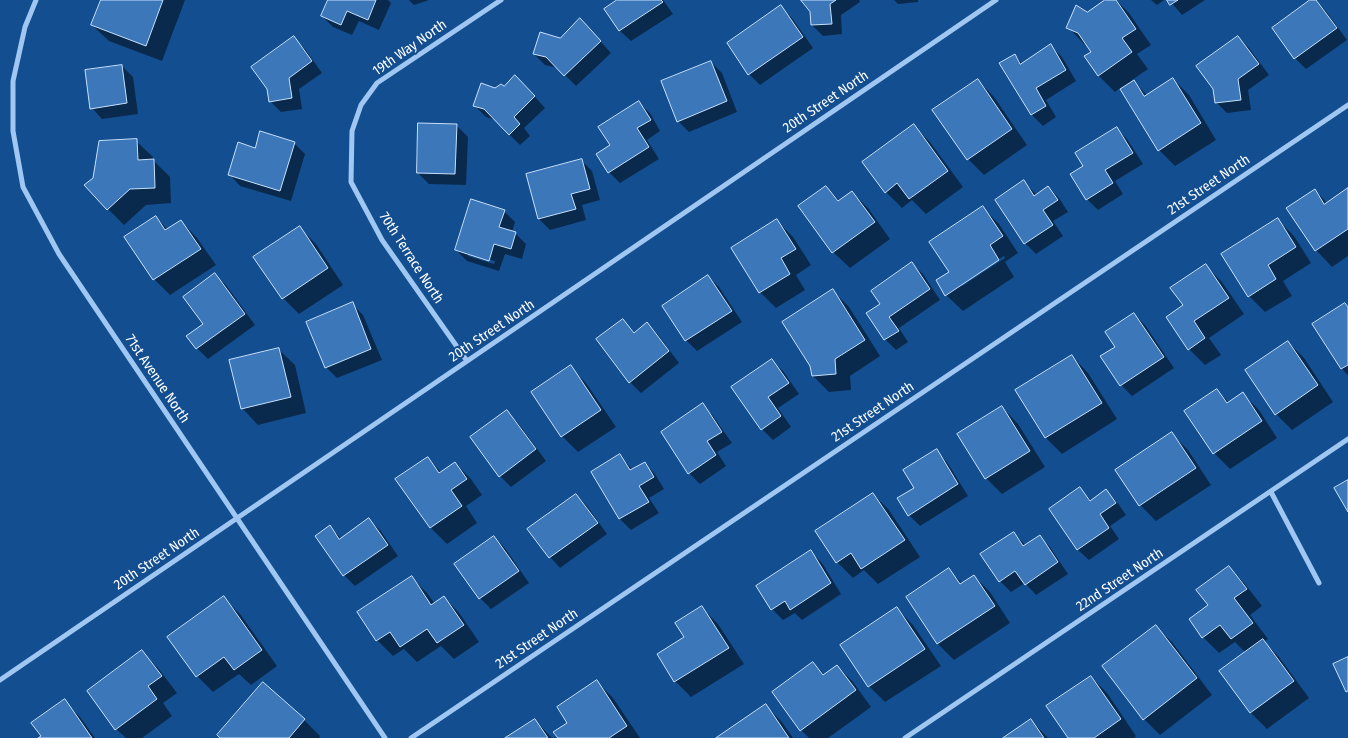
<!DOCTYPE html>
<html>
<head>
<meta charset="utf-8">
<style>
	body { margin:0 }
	canvas { display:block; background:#134e90 }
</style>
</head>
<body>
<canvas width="1348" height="738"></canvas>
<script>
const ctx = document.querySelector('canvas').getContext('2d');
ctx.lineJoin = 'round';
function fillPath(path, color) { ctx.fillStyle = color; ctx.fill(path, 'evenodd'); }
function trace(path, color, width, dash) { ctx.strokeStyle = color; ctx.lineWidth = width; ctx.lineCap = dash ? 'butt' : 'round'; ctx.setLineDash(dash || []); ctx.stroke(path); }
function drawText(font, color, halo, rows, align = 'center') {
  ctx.font = font + ' "Fira Sans Condensed",sans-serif'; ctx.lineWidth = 4; ctx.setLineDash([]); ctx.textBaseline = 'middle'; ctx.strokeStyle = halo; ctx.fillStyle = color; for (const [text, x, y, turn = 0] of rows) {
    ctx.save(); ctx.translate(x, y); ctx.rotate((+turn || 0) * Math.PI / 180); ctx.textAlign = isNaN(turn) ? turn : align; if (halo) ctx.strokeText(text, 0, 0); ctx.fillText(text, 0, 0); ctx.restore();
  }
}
const shadow = new Path2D(`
	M102,0h83l-23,61 -53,-20 -17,-16z
	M329,0h59l3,3 -12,27 -20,-9 -7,14 -19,-8 -11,-11z
	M409,0h20l-15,5z
	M620,0h43l10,14 -42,27 -11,-10 -14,-22z
	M803,0h56l1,2 -19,13 1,19 -19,2 -11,-11 -1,-13z
	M894,0h24v2l-20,2z
	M1107,0h9l13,13 22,32 -14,9 11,15 -16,11 15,15 26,-16 16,16 27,45 -41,26 -16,-16 -39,-62 -5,4 -16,-16 -6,-24 -5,-7 -4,-1 -16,-17z
	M1151,0h13l-7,5z
	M1169,0h36l-23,15z
	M1312,0h3l10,10 22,30 -41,29 -11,-11 -22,-30z
	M781,7l11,11 21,30 -53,37 -11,-11z
	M591,31l20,22 -35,33 -18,-18 -13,-3 -11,-11 26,-15z
	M1238,37l11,11 20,27 -21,15 3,20 -24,3 -11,-11z
	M294,38l11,11 17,24 -23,16 3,20 -21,3 -11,-11z
	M1051,46l11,11 14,24 -30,19 10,17 -13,9 -11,-11 -31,-51 13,-9 9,9z
	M711,62l11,11 15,39 -48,20 -11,-11z
	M122,66l11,11 5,37 -36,5 -10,-11z
	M978,80l16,17 33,48 -43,30 -16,-16z
	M504,87h22l19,21 -21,20 6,8 -10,9 -25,-25 -9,-3 -11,-11 21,-17z
	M639,103l11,10 10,18 -13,9 12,19 -39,24 -11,-11 2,-26z
	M913,125l17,17 33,45 -37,27 -14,-14 -10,8 -16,-16z
	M457,126l11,11 -2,48 -37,-1 -11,-11z
	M1116,128l11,11 16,25 -28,17 8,13 -25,16 -11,-11 -2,-33z
	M136,141l17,16v3l17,17 1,26 -25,2 -22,20 -16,-16 -14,-31z
	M294,143l11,11 -14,47 -51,-15 -10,-11 26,-26z
	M581,160l11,11 8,29 -18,5 4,15 -36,10 -11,-11z
	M1024,182l13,13 11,-8 11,11 9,14 -15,9 10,15 -27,18 -11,-11z
	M826,187l14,14 12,-9 16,16 22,31 -40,29 -17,-16 -33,-46z
	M1348,189v67l-16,11 -16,-17 -1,-60 12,13z
	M983,208l16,16 19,29 -13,9 9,15 -51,34 -17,-16 5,-23zM1004,256l1,2 -43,28v-3z
	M504,211l11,11 -3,10 3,1 11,11 -4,15 -17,-5 -6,17 -32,-10 -11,-11zM468,253l27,8 -1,3 -26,-8z
	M156,217l12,13 13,-9 16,17 19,27 -46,30 -16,-16z
	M1278,220l16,16 17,27 -28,18 9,15 -27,16 -16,-16z
	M777,221l16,16 18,28 -15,10 9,15 -29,18 -16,-16z
	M300,228l16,16 27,41 -44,29 -16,-16z
	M912,264l11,10 17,26 -41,28 9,14 -12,8 -11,-11 -17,-25 14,-9z
	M1206,266l16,16 22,32 -35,24 12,17 -16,10 -16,-16 -22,-32 17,-12z
	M215,275l11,10 29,40 -47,34 -11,-11 -9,-12 16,-12z
	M708,276l11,11 23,35 -45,29 -11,-11 -22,-34z
	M833,291l16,16 31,49 -30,20 1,14 -22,2 -16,-16z
	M352,304l11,11 19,45 -45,18 -11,-11z
	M1348,307v68l-6,-6z
	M1134,314l11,11 29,43 -42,28 -11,-11z
	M623,320l12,13 12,-9 11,11 21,28 -38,30 -11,-11z
	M1288,342l16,16 29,44 -41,28 -16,-16z
	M278,349l17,16 11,48 -48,12 -16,-17z
	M1072,356l16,17 29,46 -55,35 -16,-16 -30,-47z
	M772,361l11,10 16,23 -21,14 13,19 -18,13 -11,-11z
	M570,367l16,16 30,44 -38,25 -16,-16z
	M1217,391l13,12 13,-9 16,16 18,28 -47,31 -16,-16z
	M702,405l11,11 19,27 -15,9 9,14 -26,18 -11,-11z
	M1002,407l16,17 27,43 -43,27 -16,-16z
	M507,412l11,11 28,38 -35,26 -11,-11z
	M1172,434l16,16 23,35 -55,36 -16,-16z
	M936,451l11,11 21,34 -48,30 -11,-11 7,-27z
	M620,456l13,14 11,-7 11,11 9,15 -15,9 10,15 -28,17 -11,-11 -27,-47z
	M428,459l14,14 13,-10 16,16 11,16 -16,11 11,17 -30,21 -16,-16 -34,-48z
	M1080,489l12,12 14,-10 11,11 9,13 -16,11 9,13 -30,21 -11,-10 -28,-40z
	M873,494l16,16 31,47 -42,27 -14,-14 -11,8 -16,-16z
	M576,495l11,11 20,28 -47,34 -10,-11z
	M369,520l11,10 18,26 -43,30 -11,-11 -14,-48 12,12z
	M1014,533l12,13 14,-9 10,10 18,27 -32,21 -11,-12 -14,9 -11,-11z
	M494,537l11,11 24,35 -38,26 -11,-11 -24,-34z
	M811,552l11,11 19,31 -39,26 -7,-7 -12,7 -11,-11 -14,-22z
	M1229,568l16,16 17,22 -12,9 18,24 -4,3 15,15 30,41 -42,31 -16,-16 -30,-42 25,-18 -11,-11 -16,11 -16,-16 7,-32z
	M949,570l14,14 11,-8 16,16 20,31 -56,37 -16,-16 -30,-47z
	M411,577l16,16 8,11 9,-7 16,17 19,28 -25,17 -13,-13 -24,16 -13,-13 -11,7 -16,-16z
	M223,598l17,16 37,52 -26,19 -12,-11 -26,18 -16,-16z
	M702,608l16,16 26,40 -53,33 -16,-16 10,-44z
	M897,609l16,16 28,41 -56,36 -16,-16z
	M1155,626l17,16 40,53 -52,40 -16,-16z
	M142,652l16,16 19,25 -14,10 9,13 -30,22h-16l-10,-9z
	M813,663l12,12 12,-9 16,16 18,25 -43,31h-19l-8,-8z
	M1091,677l16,16 29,43 -2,2h-64z
	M597,682l16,16 27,40h-81z
	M263,684l41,36 16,16 -1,2h-98z
	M64,701l16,16 15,21h-55z
	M766,706l16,16 11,16h-75z
	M535,720l17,18h-44z
	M1031,720l17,18h-43z`);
const building = new Path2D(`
	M101,0h62l-17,46 -55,-21z
	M328,0h48l-8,20 -21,-9 -6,14 -20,-9z
	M617,0h44l2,2 -44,29 -15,-22z
	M801,0h35l-6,4 2,20 -21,1 -1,-13z
	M1105,0h11l20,29 -14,9 10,14 -34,24 -14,-20 7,-4 -13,-19 -12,-5 10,-23 11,7z
	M1167,0h11l-8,5z
	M1310,0h6l21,28 -43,31 -22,-31z
	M781,5l22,32 -55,38 -21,-32z
	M580,18l21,23 -37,35 -18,-19 -13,-3 7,-22 20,6z
	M294,36l18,25 -23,17 3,20 -23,4 -2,-13 -16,-22z
	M1238,36l21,28 -21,15 3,21 -26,3 -2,-14 -17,-23z
	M1051,44l15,26 -30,18 10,18 -15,9 -32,-52 16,-9 5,10z
	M711,61l16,40 -50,21 -16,-41z
	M122,65l5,38 -37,6 -5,-39z
	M515,75l20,21 -21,21 6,7 -11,11 -25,-26 -11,-3 8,-23 14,5 6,-4 3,2z
	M1173,78l28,45 -43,28 -38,-62 14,-9 10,16z
	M978,79l34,50 -45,31 -35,-50z
	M639,101l12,19 -14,8 12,19 -41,26 -12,-19 14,-9 -12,-18z
	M418,123l39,1 -2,50 -38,-1z
	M914,124l34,47 -39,28 -12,-16 -12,10 -23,-31z
	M1117,127l16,26 -28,17 8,13 -27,17 -16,-26 13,-8 -8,-13z
	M260,131l35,11 -15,49 -52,-16 10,-33 17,6z
	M137,139l1,21 16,-1 1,29 -25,1 -23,21 -23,-25 9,-7 6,-37z
	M582,159l8,30 -19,5 5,15 -38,10 -12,-45z
	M1024,180l10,16 14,-10 10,14 -15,10 10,15 -29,19 -29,-44z
	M826,186l12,15 14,-10 23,31 -43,31 -34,-47z
	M1348,188v41l-33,22 -29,-43 29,-19 9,15z
	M471,199l34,11 -6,17 17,5 -5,17 -17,-5 -5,17 -34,-11z
	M983,206l20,30 -13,9 9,15 -54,36 -9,-16 13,-8 -20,-30z
	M156,216l9,14 16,-10 20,29 -48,31 -29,-43z
	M1278,218l18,29 -28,18 8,14 -28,18 -27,-43z
	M777,219l19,30 -15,9 9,16 -31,19 -28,-45z
	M300,226l28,42 -46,31 -29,-42z
	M912,262l18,27 -41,28 10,14 -15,9 -18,-27 14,-9 -9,-13z
	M1206,264l23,34 -35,23 11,17 -17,12 -22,-33 17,-12 -13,-17z
	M215,273l30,41 -49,35 -10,-13 17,-12 -20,-27z
	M708,275l24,36 -47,30 -23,-35z
	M833,289l32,51 -30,19 1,15 -24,2 -2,-10 -28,-44z
	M353,302l18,47 -46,19 -19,-46z
	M1345,303l3,4v58l-7,4 -29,-45z
	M1134,313l30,44 -44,29 -20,-30 15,-9 -10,-15z
	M623,319l11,14 13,-11 22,29 -40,32 -33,-44z
	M1288,341l30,44 -43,30 -30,-45z
	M279,348l12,49 -50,12 -12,-49z
	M1072,355l30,48 -57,35 -30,-48z
	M772,359l17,24 -21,14 13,19 -20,14 -30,-43z
	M571,365l30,45 -40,27 -30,-45z
	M1217,389l10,14 16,-11 19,29 -49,33 -29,-43z
	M703,403l19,29 -15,9 9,14 -28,19 -27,-42z
	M1002,406l28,45 -45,28 -28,-45z
	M507,410l29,39 -37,28 -29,-40z
	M1172,432l24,36 -57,38 -24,-36z
	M937,449l21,35 -50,32 -11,-18 17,-10 -11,-18z
	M620,454l10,16 15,-8 9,15 -15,9 10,16 -30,17 -28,-47z
	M428,457l11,16 16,-11 12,17 -16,11 11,16 -32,22 -35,-49z
	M1348,480v32l-14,-24z
	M1080,487l10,14 16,-12 10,14 -16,11 9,14 -32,22 -28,-41z
	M873,493l32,47 -44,29 -10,-16 -15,10 -21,-32z
	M576,494l22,29 -49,35 -22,-29z
	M369,518l19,27 -45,31 -28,-40 15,-11 9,14z
	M1014,532l9,14 17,-11 18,27 -33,23 -10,-14 -16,11 -19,-28z
	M494,536l25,35 -40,28 -25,-35z
	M811,550l20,33 -41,27 -5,-9 -14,9 -15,-24z
	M1229,566l18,23 -13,9 19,25 -22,16 -11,-14 -18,13 -13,-19 19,-14 -12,-15z
	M949,568l11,16 14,-9 21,31 -58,38 -31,-47z
	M412,576l19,29 13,-9 20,29 -27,18 -10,-14 -27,18 -10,-15 -14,9 -19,-29z
	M224,596l38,54 -28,20 -10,-13 -28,20 -29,-40z
	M702,606l27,42 -55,34 -17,-28 27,-17 -9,-14z
	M897,607l28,42 -57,38 -28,-42z
	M1156,625l41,53 -54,42 -41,-54z
	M1263,639l31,42 -44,32 -31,-42z
	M142,650l20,26 -14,10 9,13 -42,31 -28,-39z
	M1348,657v34l-2,1 -13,-28z
	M813,662l10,13 14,-10 19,25 -56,41 -28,-39z
	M1091,676l30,43 -27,19h-26l-22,-32z
	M597,680l30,46 -18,12h-51l-5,-6 14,-9 -10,-16z
	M263,682l42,37 -16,19h-69l-3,-3z
	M65,699l27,39h-54l3,-2 -10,-13z
	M766,704l23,34h-73z
	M535,719l13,19h-43z
	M1031,719l13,19h-41z`);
const minor = new Path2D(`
	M36,0l-11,27 -12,54v50l10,56 36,67 326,484
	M467,361l-85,-121 -31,-58 1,-51 9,-26 16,-22 124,-83
	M1271,492l48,91
	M0,680l996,-680
	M411,738l937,-633
	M905,738l443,-299`);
const streetNames = [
	["19th Way North",410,48,-35],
	["20th Street North",826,102,-34],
	["21st Street North",1209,185,-34],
	["70th Terrace North",411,258,57],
	["20th Street North",492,331,-34],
	["71st Avenue North",157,379,56],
	["21st Street North",873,412,-34],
	["20th Street North",157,559,-34],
	["22nd Street North",1120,580,-34],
	["21st Street North",537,639,-34]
];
fillPath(shadow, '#0007');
fillPath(building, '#3c77b9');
trace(building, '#c6e0fc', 1);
trace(minor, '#9fc7f1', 5);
drawText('14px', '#fff', '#134e90', streetNames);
</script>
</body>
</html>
